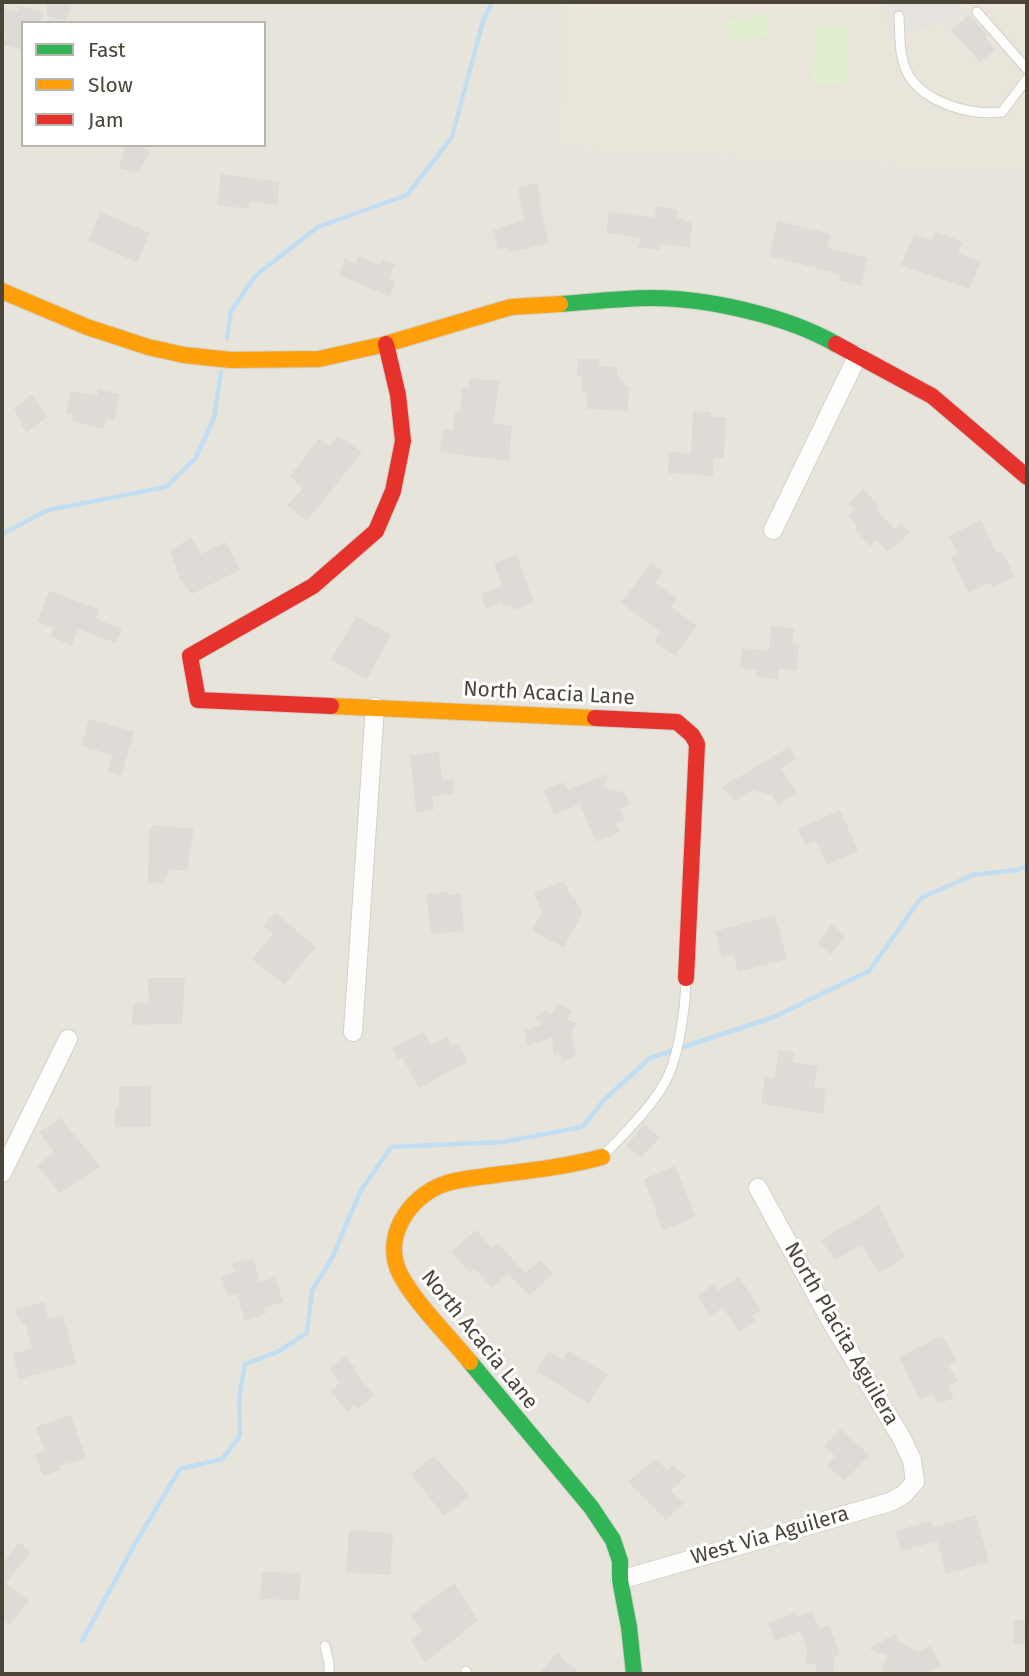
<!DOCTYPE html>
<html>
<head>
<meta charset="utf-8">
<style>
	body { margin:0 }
	#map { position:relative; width:1029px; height:1676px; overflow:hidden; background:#f4f2ee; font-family:"Fira Sans",sans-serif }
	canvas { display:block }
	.frame { position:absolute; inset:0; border:4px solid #4b4439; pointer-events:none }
	.legend { position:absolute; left:21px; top:21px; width:245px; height:126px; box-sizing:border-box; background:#fff; border:2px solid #b7b4b0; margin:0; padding:9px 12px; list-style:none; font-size:21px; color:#4b4439 }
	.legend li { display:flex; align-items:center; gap:14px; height:35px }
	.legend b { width:35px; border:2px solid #b7b4b0 }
</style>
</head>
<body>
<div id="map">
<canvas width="1029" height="1676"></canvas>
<div class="frame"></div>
<ul class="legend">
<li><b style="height:9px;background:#30b455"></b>Fast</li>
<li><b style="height:9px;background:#ff9f0a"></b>Slow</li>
<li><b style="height:9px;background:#e5322d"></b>Jam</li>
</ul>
</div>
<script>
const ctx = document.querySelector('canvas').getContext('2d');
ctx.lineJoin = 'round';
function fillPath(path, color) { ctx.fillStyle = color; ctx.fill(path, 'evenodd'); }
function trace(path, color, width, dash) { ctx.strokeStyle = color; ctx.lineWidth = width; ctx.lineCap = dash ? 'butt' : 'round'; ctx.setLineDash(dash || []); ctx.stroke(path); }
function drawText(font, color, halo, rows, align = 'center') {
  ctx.font = font + ' "Fira Sans",sans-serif'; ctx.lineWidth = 6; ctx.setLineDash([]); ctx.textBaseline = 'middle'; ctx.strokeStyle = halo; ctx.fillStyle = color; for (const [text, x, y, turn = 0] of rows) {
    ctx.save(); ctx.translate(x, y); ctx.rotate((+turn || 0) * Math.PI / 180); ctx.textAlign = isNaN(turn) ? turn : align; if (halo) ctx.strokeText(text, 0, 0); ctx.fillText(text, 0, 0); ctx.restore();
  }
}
const residential = new Path2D(`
	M2,2h564l-7,146 468,24v1502h-1025zM23,23h241v122h-241z`);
const education = new Path2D(`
	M566,2h461v170l-469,-24z`);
const green = new Path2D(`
	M766,13l2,22 -38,8 -4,-22z
	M815,25l34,1 -2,58 -34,-1z`);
const parking = new Path2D(`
	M886,2h71l7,11 -75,28z`);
const stream = new Path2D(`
	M227,338l4,-27 25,-36 62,-48 89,-32 45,-58 31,-116 9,-19
	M2,534l46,-24 118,-23 29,-28 19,-41 7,-46
	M82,1641l53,-97 45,-75 42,-10 18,-23 -1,-37 6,-35 32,-12 30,-19 5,-42 20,-33 28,-66 31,-45 112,-5 79,-15 23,-28 45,-41 124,-41 95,-46 52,-73 52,-23 43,-5 11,-4`);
const building = new Path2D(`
	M47,2l24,3 -5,16 -19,-5z
	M19,6l24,6 -3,11h-17v27l-20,-5 3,-12 -4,-1v-24l15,4z
	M969,15l18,19 -2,2 10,14 -15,12 -29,-32z
	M126,145h11l13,6 -12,22 -19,-5z
	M221,174l58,8 -1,23 -28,-4 -1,8 -32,-4z
	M537,183l4,17 -2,1 10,42 -40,10 -2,-5 -9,2 -5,-20 31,-10 -6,-32z
	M656,206l22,4 -1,7 15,6 -2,24 -29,-3 -1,6 -23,-3 5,-9 -36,-5 3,-22 45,7z
	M100,212l50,21 -13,29 -49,-21z
	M778,221l53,13 -4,14 41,10 -7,28 -22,-6 1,-6 -71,-18z
	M936,232l27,10 -5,11 23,9 -12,27 -68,-24 13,-30 17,5z
	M358,256l22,9 2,-6 13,5 -6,15 7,3 -6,15 -51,-22 6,-16 12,5z
	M578,359h21v7l18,1v7l9,12h3l-1,25 -41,-2v-16h-6l1,-17h-5z
	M469,378l31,3 -7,42 19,3 -3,35 -70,-9 5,-23 9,2 2,-19 5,1 2,-26 7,1z
	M98,389l22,5 -6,27 -8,-2 -2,10 -33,-8 2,-6 -7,-1 5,-23 26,5z
	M32,394l15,23 -21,16 -12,-25z
	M693,411l18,1v5h15l-2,41h-10l-1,18 -45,-3 1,-21 22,1z
	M338,436l24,16 -55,69 -20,-16 16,-17 -13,-12 29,-37 11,7z
	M864,489l15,17 -3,3 19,20 6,-6 9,10 -22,19 -11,-12 -7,6 -16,-17 4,-3 -10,-11 7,-6 -6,-6z
	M981,520l16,33 5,-2 13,26 -22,10 -5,-4 -20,10 -17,-36 7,-3 -9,-18z
	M191,537l10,17 25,-12 14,28 -48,24 -12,-15 -10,-28z
	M517,555l17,48 -21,7 -2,-5 -9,2v-4l-16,6 -5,-15 21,-8 -8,-23z
	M651,563l12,9 -8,11 22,15 -6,9 26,19 -22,30 -21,-15 6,-9 -39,-29z
	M49,591l50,18 -3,10 26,10 -6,14 -38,-14 -6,16 -22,-8 4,-9 -17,-6z
	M356,616l35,19 -24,44 -36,-19z
	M771,626l23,2 -2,16 7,1 -2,26 -19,-2v10l-22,-2 1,-7 -17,-2 2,-20 27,3z
	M89,719l45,13 -13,44 -13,-4 4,-17 -31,-9z
	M789,747l7,11 -15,10 16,25 -19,12 -6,-10 -20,-5 -17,11 -13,-14z
	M439,752l3,28 11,-1 1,15 -22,2 2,14 -18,2 -6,-57z
	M608,774l-4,13 21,6 5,12 -10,4 5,12 -9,3 4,8 -24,10 -16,-38 -26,11 -10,-25 20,-8 4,8z
	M840,810l18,41 -31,14 -11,-24 -11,5 -7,-17z
	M152,825l42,4 -7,42 -17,-2 -8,15 -14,-2 1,-48z
	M564,881l7,16 3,-1 8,18 -18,33 -32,-16 10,-19 -8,-19z
	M448,892l1,3 12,-1 3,37 -33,3 -5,-40z
	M275,913l41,34 -32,38 -32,-26 21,-25 -10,-8z
	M775,915l12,44 -49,13 -5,-18 -11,3 -7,-26z
	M832,924l13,14 -14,16 -14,-10z
	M148,978h37l-3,46 -51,1 3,-22h15z
	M557,1003l16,8 -6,8 9,4 -5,11 5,22 -14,5 -1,-7 -7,2 -2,-18 -25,8 -3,-16 18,-6 -7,-6 10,-8 7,5z
	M424,1031l7,14 16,-8 5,9 6,-3 10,19 -49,26 -17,-31 -4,3 -6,-12z
	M779,1050l15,2 -1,10 25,4 -4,22 12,1 -3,25 -62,-10 4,-27 9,2z
	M119,1086h32v41h-36v-17l4,-1z
	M60,1118l40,48 -40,27 -23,-27 17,-14 -15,-20z
	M644,1125l16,12 -19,21 -15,-12z
	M675,1166l21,50 -33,15 -19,-52z
	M879,1205l26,52 -26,16 -17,-28 -27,15 -14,-20z
	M476,1230l16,18 6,-5 27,30 15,-13 13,14 -24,22 -21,-23 -16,15 -17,-19 -5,4 -19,-21z
	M253,1258l7,24 15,-5 8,25 -19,6 2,6 -21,7 -8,-27 -9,3 -7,-21 14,-4 -3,-8z
	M739,1277l22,33 -9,6 3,5 -16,11 -16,-24 -13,8 -13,-20 17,-12 4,7z
	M44,1302l4,17 15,-4 13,49 -57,15 -6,-25 19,-6 -7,-24 -2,1 -9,-15z
	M942,1336l15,24 -9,6 11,15 -12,5 7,12 -16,6 -6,-10 -12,6 -21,-43z
	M568,1350l40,25 -20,28 -52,-32 13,-20 14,8z
	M345,1356l10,12 -2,2 21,25 -17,14 -3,-4 -7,6 -17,-20 10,-8 -11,-14z
	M71,1415l15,43 -26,8 1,4 -18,6 -8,-21 10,-4 -9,-24z
	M840,1429l29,26 -24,26 -18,-15 8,-10 -11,-10z
	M434,1456l36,40 -26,20 -33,-42z
	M655,1459l13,11 4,-6 14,12 -16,15 14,12 -18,17 -38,-38z
	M976,1515l13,47 -43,12 -9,-33 -36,10 -6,-20 36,-10 2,6z
	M349,1530l44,3 -3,42 -44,-3z
	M19,1542l12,10 -25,31 23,18 -20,24 -7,-6v-54z
	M262,1572l39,1 -2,27 -39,-1z
	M454,1583l24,38 -53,41 -14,-21 11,-11 -12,-15z
	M812,1611l7,18 10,-4 11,29 -5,2 -2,18h-18l1,-10h-11l2,-15 -7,-18 -25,10 -7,-18 27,-10 1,4z
	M1014,1620h13v25l-14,-1z
	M896,1633l2,8 20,11 12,-6 12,20 -17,8h-44l6,-19 -18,-6z
	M557,1653l23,21h-41z`);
const lane = new Path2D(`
	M977,12l50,57
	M899,16c1,18 0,38 7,54 14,32 64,46 96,42l25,-33
	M603,1156c21,-22 54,-54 66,-82 11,-26 16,-65 17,-92
	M325,1646l4,17v11
	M466,1671l1,3`);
const street = new Path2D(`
	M773,530l85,-175
	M353,1032l22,-325
	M2,1173l66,-134
	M620,1580l270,-78 13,-7 12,-13 -3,-22 -11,-23 -72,-119 -71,-130`);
const fast = new Path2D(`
	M560,304c30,-2 61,-6 91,-6 57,0 136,18 185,46
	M470,1362l121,145 22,33 7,21v19l9,47 5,47`);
const slow = new Path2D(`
	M2,291l85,36 61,20 36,8 47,5 88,-1 67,-15 125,-37 49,-3
	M331,706l264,12
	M470,1362c-21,-26 -55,-59 -70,-88 -18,-36 8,-77 44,-90 18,-6 39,-7 58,-10 34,-4 67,-8 100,-17`);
const jam = new Path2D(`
	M836,344l96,52 95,81
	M331,706l-133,-6 -8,-44 123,-70 63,-55 17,-40 10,-50 -5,-46 -12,-51
	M595,718l82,4 15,13 5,9 -11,234`);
const streetNames = [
	["North Acacia Lane",549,694,3],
	["North Placita Aguilera",841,1334,60],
	["North Acacia Lane",479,1340,51],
	["West Via Aguilera",770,1536,-16]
];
fillPath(residential, '#e7e4dc');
fillPath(education, '#eae5da');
fillPath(green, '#e1eecf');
fillPath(parking, '#e6e3df');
trace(stream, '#c0ddf1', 4.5);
fillPath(building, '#dedbd6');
trace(lane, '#d2d0cb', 11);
trace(street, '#d2d0cb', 20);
trace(fast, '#d3cfc5', 18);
trace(slow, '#d3cfc5', 18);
trace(jam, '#d3cfc5', 18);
trace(lane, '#fdfdfc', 9);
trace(street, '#fdfdfc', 18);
trace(fast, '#30b455', 16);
trace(slow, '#ff9f0a', 16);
trace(jam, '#e5322d', 16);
drawText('21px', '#4b4439', '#fff', streetNames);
</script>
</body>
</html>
